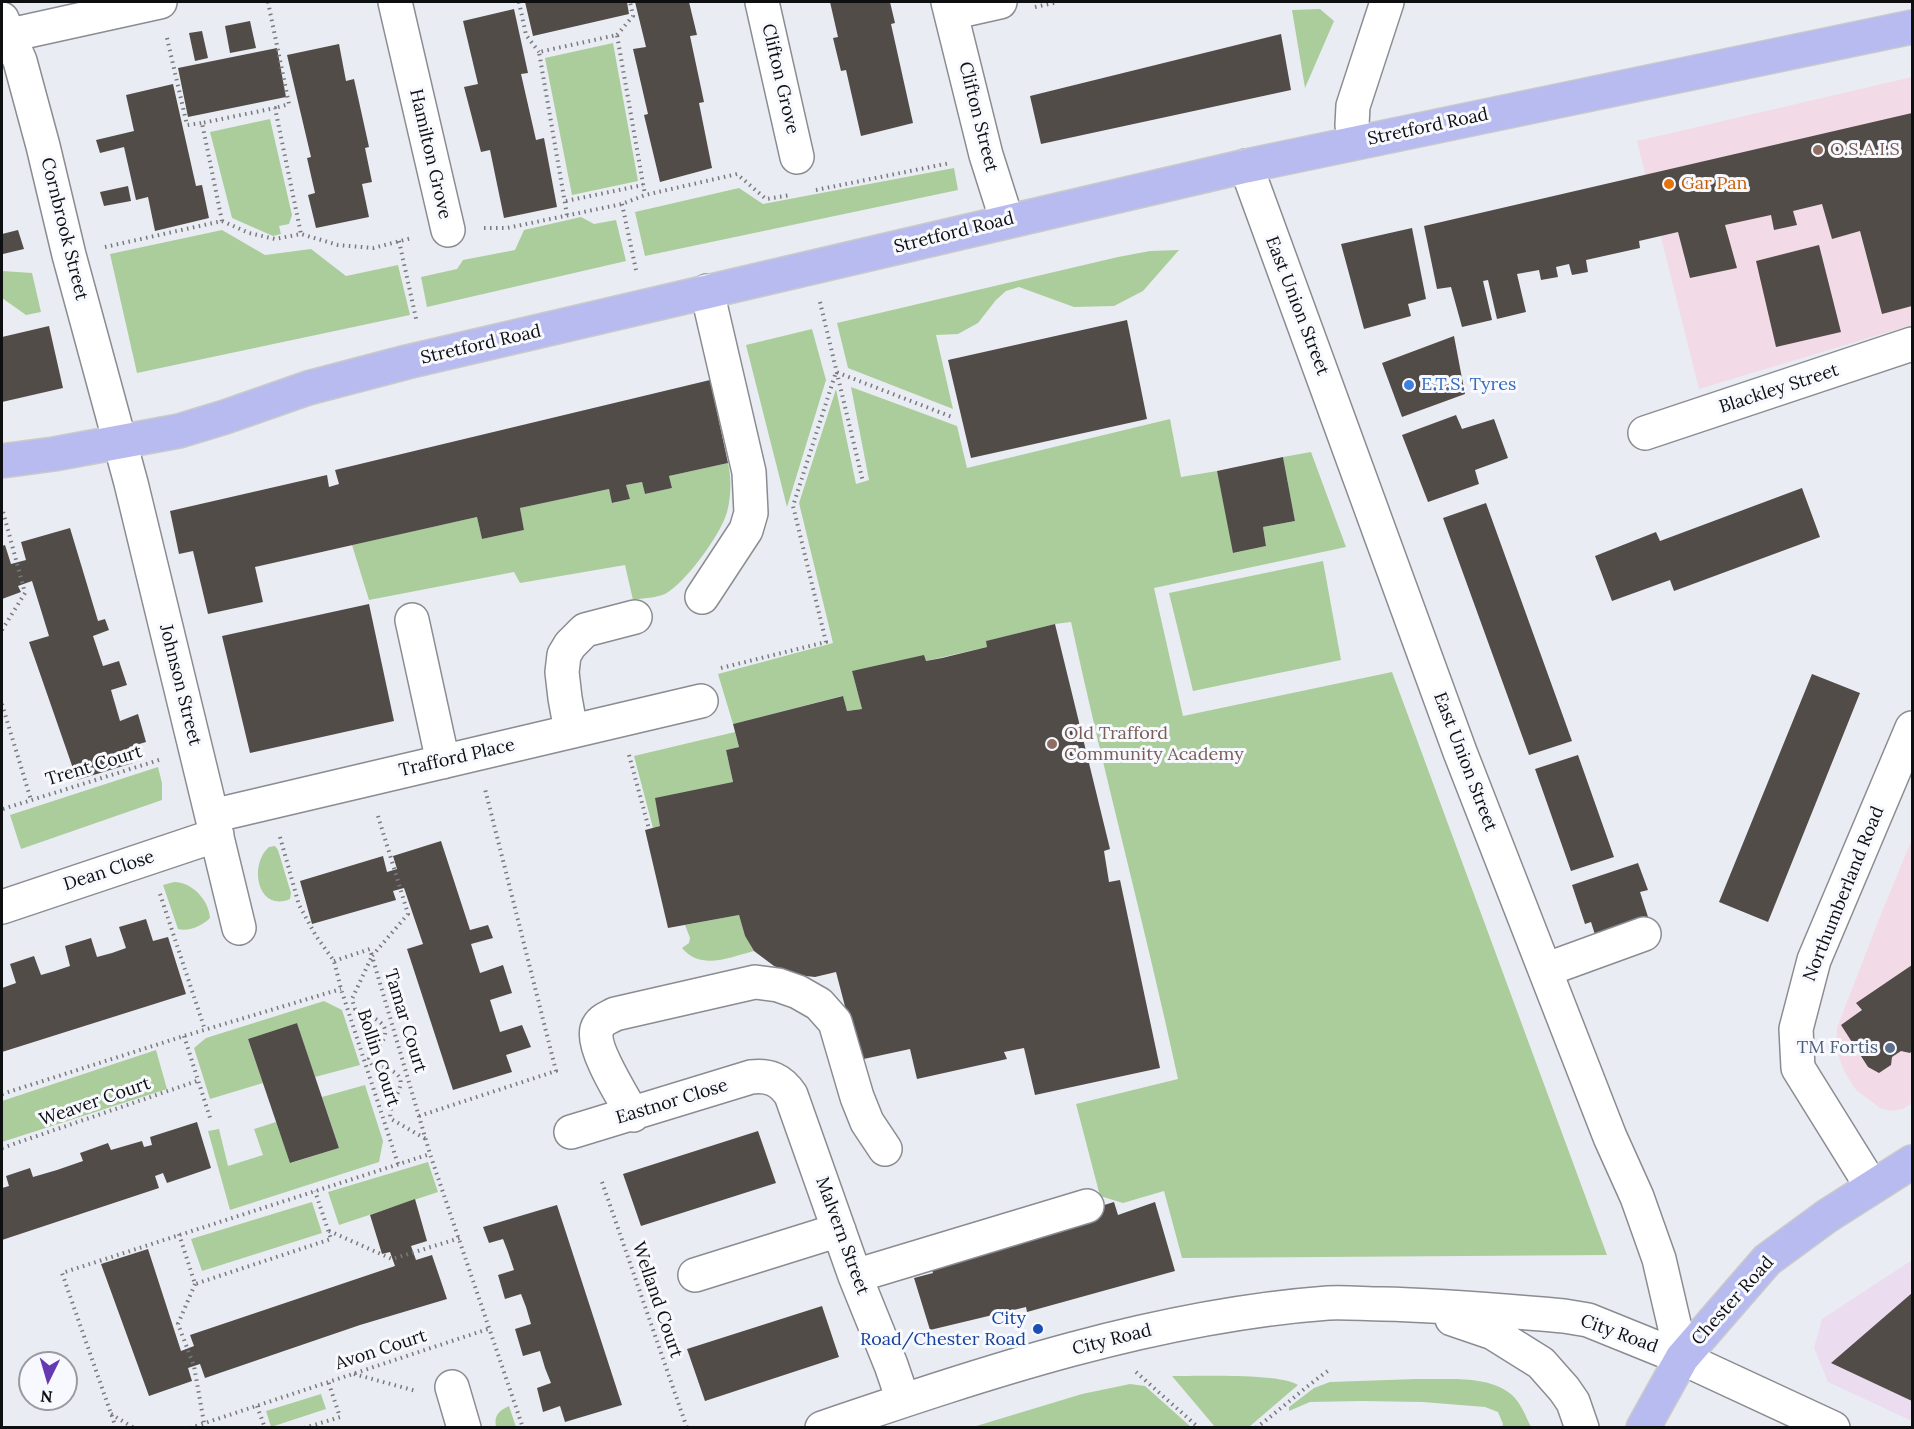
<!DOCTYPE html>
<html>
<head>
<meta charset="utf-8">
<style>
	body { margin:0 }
	#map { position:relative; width:1914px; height:1429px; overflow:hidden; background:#eaecf3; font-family:Lora,serif }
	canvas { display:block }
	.frame { position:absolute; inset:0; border:3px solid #0e0f11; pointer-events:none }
	.north { position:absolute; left:18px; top:1351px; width:60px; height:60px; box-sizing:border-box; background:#f7f9ff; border:2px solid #9a9ba0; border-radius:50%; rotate:185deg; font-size:16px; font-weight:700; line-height:24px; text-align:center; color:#0e0f11 }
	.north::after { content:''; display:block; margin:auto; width:21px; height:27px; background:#6539b1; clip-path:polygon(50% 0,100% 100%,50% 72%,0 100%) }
</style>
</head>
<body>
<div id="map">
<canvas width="1914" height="1429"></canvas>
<div class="frame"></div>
<div class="north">N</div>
</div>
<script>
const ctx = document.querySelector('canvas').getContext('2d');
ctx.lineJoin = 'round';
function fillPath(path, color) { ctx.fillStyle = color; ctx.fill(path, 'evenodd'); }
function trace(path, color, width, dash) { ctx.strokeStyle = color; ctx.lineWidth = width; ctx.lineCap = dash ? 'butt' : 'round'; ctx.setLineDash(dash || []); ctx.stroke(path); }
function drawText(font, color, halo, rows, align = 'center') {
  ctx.font = font + ' Lora,serif'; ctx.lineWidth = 6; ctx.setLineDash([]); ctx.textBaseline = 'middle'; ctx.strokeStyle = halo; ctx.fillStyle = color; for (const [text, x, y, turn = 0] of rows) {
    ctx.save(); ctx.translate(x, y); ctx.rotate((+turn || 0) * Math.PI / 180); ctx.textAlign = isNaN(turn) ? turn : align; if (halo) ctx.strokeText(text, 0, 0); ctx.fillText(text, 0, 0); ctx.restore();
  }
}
const commercial = new Path2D(`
	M1912,77v248l-213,64 -62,-248z
	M1912,839v264l-9,6 -12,2 -11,-3 -24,-18 -12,-19 -8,-22 1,-21 42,-109z`);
const industrial = new Path2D(`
	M1912,1260v161l-84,-39 -14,-34 8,-29z`);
const green = new Path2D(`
	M1320,9l14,12 -29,67 -13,-78z
	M613,43l25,138 -66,14 -27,-137z
	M270,119l22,96 -3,9 -10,2 2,8 -8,2 -41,-18 -22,-86z
	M954,168l4,22 -313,66 -10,-44 104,-24 24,16z
	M581,217l13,7 22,-4 10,41 -199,46 -6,-30 36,-8 6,-9 52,-10 9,-20z
	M222,230l43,25 46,-6 35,27 52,-11 12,50 -273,58 -27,-119z
	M1179,250l-36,41 -29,15 -40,1 -55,-20 -13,4 -10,9 -18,23 -20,11 -22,1 17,74 -105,-41 -11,-45 281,-66 32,-6z
	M2,271l30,2 9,39 -15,3 -24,-17z
	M812,329l14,51 -39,127 -41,-162z
	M851,387l106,39 10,42 203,-49 11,58 36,-6 17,82 32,-7 -3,-19 32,-6 -12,-64 28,-5 35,95 -192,41 29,128 209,-44 215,583 -425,3 -18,-67 -41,12 -23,-7 -24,-92 102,-25c-33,-153 -74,-304 -107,-457l-16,2 -68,17v6l-61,14 -74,10 10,38 -15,2 -5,-15 -109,28 -15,-50 115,-31 -34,-140 37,-114 20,95 13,-4z
	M728,463c4,16 3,40 -3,55 -9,22 -39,64 -60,76 -9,4 -22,4 -32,6l-8,-35 -105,18 -6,-11 -145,28 -17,-55 125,-28 5,22 42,-9 -4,-22 89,-19 4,14 17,-4 -4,-14 16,-3 3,12 27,-6 -3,-12z
	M1323,561l18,99 -148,31 -24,-98z
	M735,732l4,15 -13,3 7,32 -73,44 -7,2 -19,-72z
	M158,767l4,16v17l-141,49 -11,-34z
	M275,846l3,4 13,43 -1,6c-32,14 -42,-34 -21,-52z
	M174,882c18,0 35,18 36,36 -8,8 -21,14 -32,11l-15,-44z
	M739,915l6,21 9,15c-24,6 -53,20 -72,-3l7,-5 1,-5 -5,-13z
	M324,1001l18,9 18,55 -45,12 -18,-54 -49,16 15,44 -53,16 -16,-51 12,-10z
	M156,1050l11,39 -165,53v-41z
	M365,1085l18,56 -4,21 -149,48 -22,-79 11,-2 9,37 35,-11 -9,-26 22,-7 15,41 48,-15 -17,-51z
	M428,1162l10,30 -99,33 -11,-33z
	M312,1202l10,31 -120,38 -11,-32z
	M1172,1376c24,0 110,-3 126,9l-49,42h-34z
	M1416,1379c30,1 72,-5 96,16 9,8 14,22 19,32h-29l1,-3 -5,-12 -13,-5 -62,-5 -62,-1 -51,1 -21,9v-4l25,-19 16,-6z
	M1130,1384l15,2 46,41h-218l109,-33z
	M321,1394l5,15 -55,18 -5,-16z
	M509,1406l7,21h-20c-2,-11 2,-16 13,-21z`);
const building = new Path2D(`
	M525,2h102l2,12 -96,22z
	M635,2h54l8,33 -7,1 14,66 -5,1 13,65 -52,14 -16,-67 4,-1 -15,-65 13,-2z
	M830,2h60l5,21 -4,1 22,99 -52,13 -15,-66 -5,1 -8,-33 5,-1z
	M514,9l14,64 -7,1 15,66 8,-2 13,69 -53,11 -14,-68 -9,2 -17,-65 14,-3 -15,-63z
	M250,21l6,27 -26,5 -5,-27z
	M202,31l6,27 -13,3 -6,-28z
	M1281,34l10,56 -250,54 -11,-48z
	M339,44l7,37 8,-2 15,68 -4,1 7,34 -10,2 7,33 -53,11 -8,-33 7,-2 -8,-35 4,-1 -24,-102z
	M277,48l9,49 -98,20 -10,-49z
	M173,84l23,102 6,-1 7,33 -54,13 -7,-34 -12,3 -12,-53 -24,6 -4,-13 38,-9 -8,-36z
	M1912,113v193l-30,8 -22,-83 -28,8 -10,-35 -29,7 4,14 -23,5 -3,-15 -46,10 12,43 -47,10 -12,-46 -39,9 1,7 -54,12 2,12 -16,3 -3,-11 -13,3 2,10 -17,3 -2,-10 -22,4 9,38 -29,7 -9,-39 -5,1 9,39 -30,7 -11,-40 -14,2 -13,-63z
	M128,186l3,15 -27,5 -4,-14z
	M1412,228l14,71 -18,5 3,12 -47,13 -23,-85z
	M18,230l6,19 -21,5 -1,-20z
	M1819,245l22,87 -65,15 -20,-86z
	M1127,320l20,99 -176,39 -23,-98z
	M49,326l14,62 -61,14v-65z
	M1454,336l11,58 -63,23 -20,-54z
	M710,380l18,83 -59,13 3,12 -27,6 -3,-12 -16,3 4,14 -18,4 -3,-14 -89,19 4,22 -42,9 -5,-22 -222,50 8,35 -55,12 -15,-63 -14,3 -9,-43 157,-36 2,12 10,-3 -4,-14z
	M1456,415l6,14 32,-10 14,39 -33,12 4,14 -51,18 -26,-67z
	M1283,457l12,64 -32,6 3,19 -33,7 -16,-82z
	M1802,488l18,49 -146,54 -4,-11 -58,21 -17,-45 61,-24 4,9z
	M1486,503l86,238 -43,14 -86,-237z
	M70,528l28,93 7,-2 4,11 -16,6 10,30 16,-5 8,24 -16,5 9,31 18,-7 8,28 -17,5 4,16 -56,17 -48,-138 20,-6 -17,-55 -14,5 3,6 -19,7v-53l3,-1 6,19 15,-4 -5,-18z
	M369,604l25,117 -144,32 -28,-117z
	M1055,624l55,225 -6,2 5,31 11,-2 40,188 -125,27 -11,-47 -20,4 3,7 -90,20 -7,-30 -51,11 -23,-88 -21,5 -19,-2 -22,-9 -20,-15 -9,-15 -6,-21 -71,13 -23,-98 15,-4 -5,-28 78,-16 -7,-32 13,-3 -6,-23 110,-28 4,15 15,-2 -10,-38 72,-16 2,6 16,-3 45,-11 -1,-6z
	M1812,674l48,19 -92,229 -49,-20z
	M1578,755l36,102 -43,14 -36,-102z
	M441,841l29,89 18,-5 5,13 -22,6 9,29 23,-8 9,28 -22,7 10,32 22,-7 9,22 -25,8 6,17 -59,18 -46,-141 16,-5 -19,-56 -11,3 3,9 -84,24 -12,-43 83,-25 4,16 10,-3 -4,-13z
	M1638,863l10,27 -8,2 10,31 -53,18 -6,-19 -6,2 -13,-39z
	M146,919l7,22 15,-4 18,57 -184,58v-64l14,-5 -6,-19 24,-8 7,19 14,-4 15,-5 -5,-20 26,-8 6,19 15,-4 14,-5 -7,-21z
	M1912,965v86l-2,2 -9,-2 -9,6 -1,8 -12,8 -11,-6 -27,-42 21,-15 -6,-7z
	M297,1023l42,125 -49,15 -42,-124z
	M197,1122l14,46 -44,15 -4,-10 -8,3 4,12 -157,52v-52l7,-2 -3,-10 24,-8 3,9 24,-7 26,-9 -3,-8 28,-10 3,7 31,-9 2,6 8,-2 -2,-8z
	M758,1131l18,52 -135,43 -18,-52z
	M415,1199l12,42 -16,5 5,14 16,-5 15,44 -87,26 -155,53 -5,-14 -12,4 4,13 -43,15 -48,-132 47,-15 33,102 13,-5 -4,-11 205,-69 -5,-14 -8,2 -12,-39z
	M1114,1202l4,13 37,-13 20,69 -148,41 -1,-5 -96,23 -16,-52 19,-5 -4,-14z
	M557,1205l65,200 -57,17 -5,-16 -17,6 -6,-24 14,-5 -6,-15 -5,-17 -17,5 -8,-27 16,-5 -5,-17 -5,-13 -16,5 -7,-24 16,-5 -6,-18 -5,-13 -14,4 -6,-16z
	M1912,1293v108l-81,-38z
	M822,1306l17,51 -134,44 -18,-52z`);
const path = new Path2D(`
	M268,2l21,102 -14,4
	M519,2l7,33 13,17
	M1035,7l23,-5
	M617,35l16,-19 -3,-14
	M167,38l20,87 15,-2
	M816,190l134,-27
	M566,201l77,-16
	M622,204l14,66
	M567,215l-28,-163 78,-17 28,160
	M222,221l-20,-98 73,-15 26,126
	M484,228h23l115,-24 23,-9 92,-21 29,25 25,-4
	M399,241l18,82
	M105,247l117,-26 27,12 26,6 26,-5 37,11 35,3 39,-10
	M820,302l43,180
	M2,630l23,-37 -23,-85
	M721,668l105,-26 -33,-136 43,-134 116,45
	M2,704l29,96
	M629,755l20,74
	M3,809l156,-49
	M378,816l30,98 -36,42 58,198 93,274
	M280,837l19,68 17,31 18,25 7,28 57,175
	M160,894l45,136
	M334,961l36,-12 2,7 -20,43 3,10c11,7 36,11 29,29 -3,8 -12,12 -15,20l3,7c6,2 13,2 18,5 26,11 -5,32 1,49l35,20
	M184,1036l27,85
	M2,1094l182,-58 157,-47
	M419,1116l137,-45 -71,-282
	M2,1148l195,-67
	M602,1182l85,246
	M329,1231l63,28 68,-21
	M179,1234l16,50 136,-45 -16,-48
	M195,1284l-17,40 16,42 10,57
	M1136,1372l63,56
	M354,1374l62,17
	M257,1406l8,22
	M111,1414l23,14
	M116,1428l-54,-155 368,-119
	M190,1428l301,-100
	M304,1428l36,-11 -12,-36
	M1256,1428c25,-19 48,-40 73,-58`);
const minor = new Path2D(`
	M395,2l53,228
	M762,2l35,155
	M948,2l38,153 21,66
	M951,13l49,-11
	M2,19l18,42 23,85 26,109 62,228 108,445
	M10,35l150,-33
	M1356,142l-4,-17 1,-19 34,-104
	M1246,166l214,586 150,385 27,60 22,62 23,99
	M1645,433l267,-89
	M702,597l44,-67 5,-17 -2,-41 -42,-181
	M412,620l31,142
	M571,731l-6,-33 -3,-26 2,-17 6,-10 15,-15 50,-13
	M212,816l489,-115
	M2,907l215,-72
	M1545,970l99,-36
	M633,1115c-10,-18 -42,-68 -36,-86 3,-9 11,-11 18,-15l140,-32 23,3 20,7 21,12 16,18 22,75 10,25 18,27
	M571,1132l180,-55c19,-2 30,3 40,18l64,181 36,89 12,35
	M1872,1187l-74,-119 -2,-39 18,-69 98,-232
	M695,1275l144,-45
	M855,1276l232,-70
	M1452,1319l41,14 48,30 23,26 9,13 9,26
	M452,1387l12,41
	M822,1428c165,-56 332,-112 506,-125 18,-1 37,1 54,1 61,1 121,7 182,12l24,4 94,38 151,70`);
const major = new Path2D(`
	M2,461l52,-7 125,-23 46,-14 83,-29 99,-26 839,-196 666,-139
	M1643,1428l39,-70 85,-98 60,-44 85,-54`);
const markers = [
	[1818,150,6,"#8d6e63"],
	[1669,184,6,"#e8710a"],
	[1409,385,6,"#3f7fe0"],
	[1052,744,6,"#8d6e63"],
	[1890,1048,6,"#5c6f8a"],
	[1038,1329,6,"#1a4fb4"]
];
const streetNames = [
	["Clifton Grove",780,79,77],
	["Clifton Street",978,117,76],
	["Stretford Road",1428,127,-12],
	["Hamilton Grove",430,154,77],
	["Cornbrook Street",64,229,76],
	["Stretford Road",954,233,-14],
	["East Union Street",1297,306,69],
	["Stretford Road",481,345,-13],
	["Blackley Street",1779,389,-18],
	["Johnson Street",180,685,76],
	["Trafford Place",457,758,-13],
	["East Union Street",1465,762,69],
	["Trent Court",94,766,-17],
	["Dean Close",109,871,-18],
	["Northumberland Road",1844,894,-68],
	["Tamar Court",405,1021,73],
	["Bollin Court",378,1058,72],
	["Weaver Court",95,1102,-19],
	["Eastnor Close",672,1102,-17],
	["Malvern Street",842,1236,70],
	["Welland Court",657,1300,71],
	["Chester Road",1733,1301,-48],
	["City Road",1619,1334,20],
	["City Road",1112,1340,-14],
	["Avon Court",381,1350,-18]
];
const educationNames = [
	["O.S.A.I.S",1830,150],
	["Old Trafford",1064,734],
	["Community Academy",1064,755]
];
const foodNames = [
	["Gar Pan",1681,184]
];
const shopNames = [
	["E.T.S. Tyres",1421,385]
];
const serviceNames = [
	["TM Fortis",1878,1048]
];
const transitNames = [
	["City",1026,1319],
	["Road/Chester Road",1026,1340]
];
fillPath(commercial, '#f2dbe7');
fillPath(industrial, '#ebdcef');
fillPath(green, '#abcd9c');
fillPath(building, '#524c49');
trace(minor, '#8a8c92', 36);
trace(major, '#cacacb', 36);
trace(path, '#787a7e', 4, [1.5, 4.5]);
trace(minor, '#fff', 33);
trace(major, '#b7bbef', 33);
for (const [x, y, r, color] of markers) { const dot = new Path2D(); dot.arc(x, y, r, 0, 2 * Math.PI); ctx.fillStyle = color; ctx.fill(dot); trace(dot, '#f7f9ff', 2); }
drawText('18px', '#0e0f11', '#f7f9ff', streetNames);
drawText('18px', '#785e54', '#f7f9ff', educationNames, 'left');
drawText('18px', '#c56008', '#f7f9ff', foodNames, 'left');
drawText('18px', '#366cbe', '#f7f9ff', shopNames, 'left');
drawText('18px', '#4e5e75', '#f7f9ff', serviceNames, 'right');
drawText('18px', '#164399', '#f7f9ff', transitNames, 'right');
</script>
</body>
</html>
